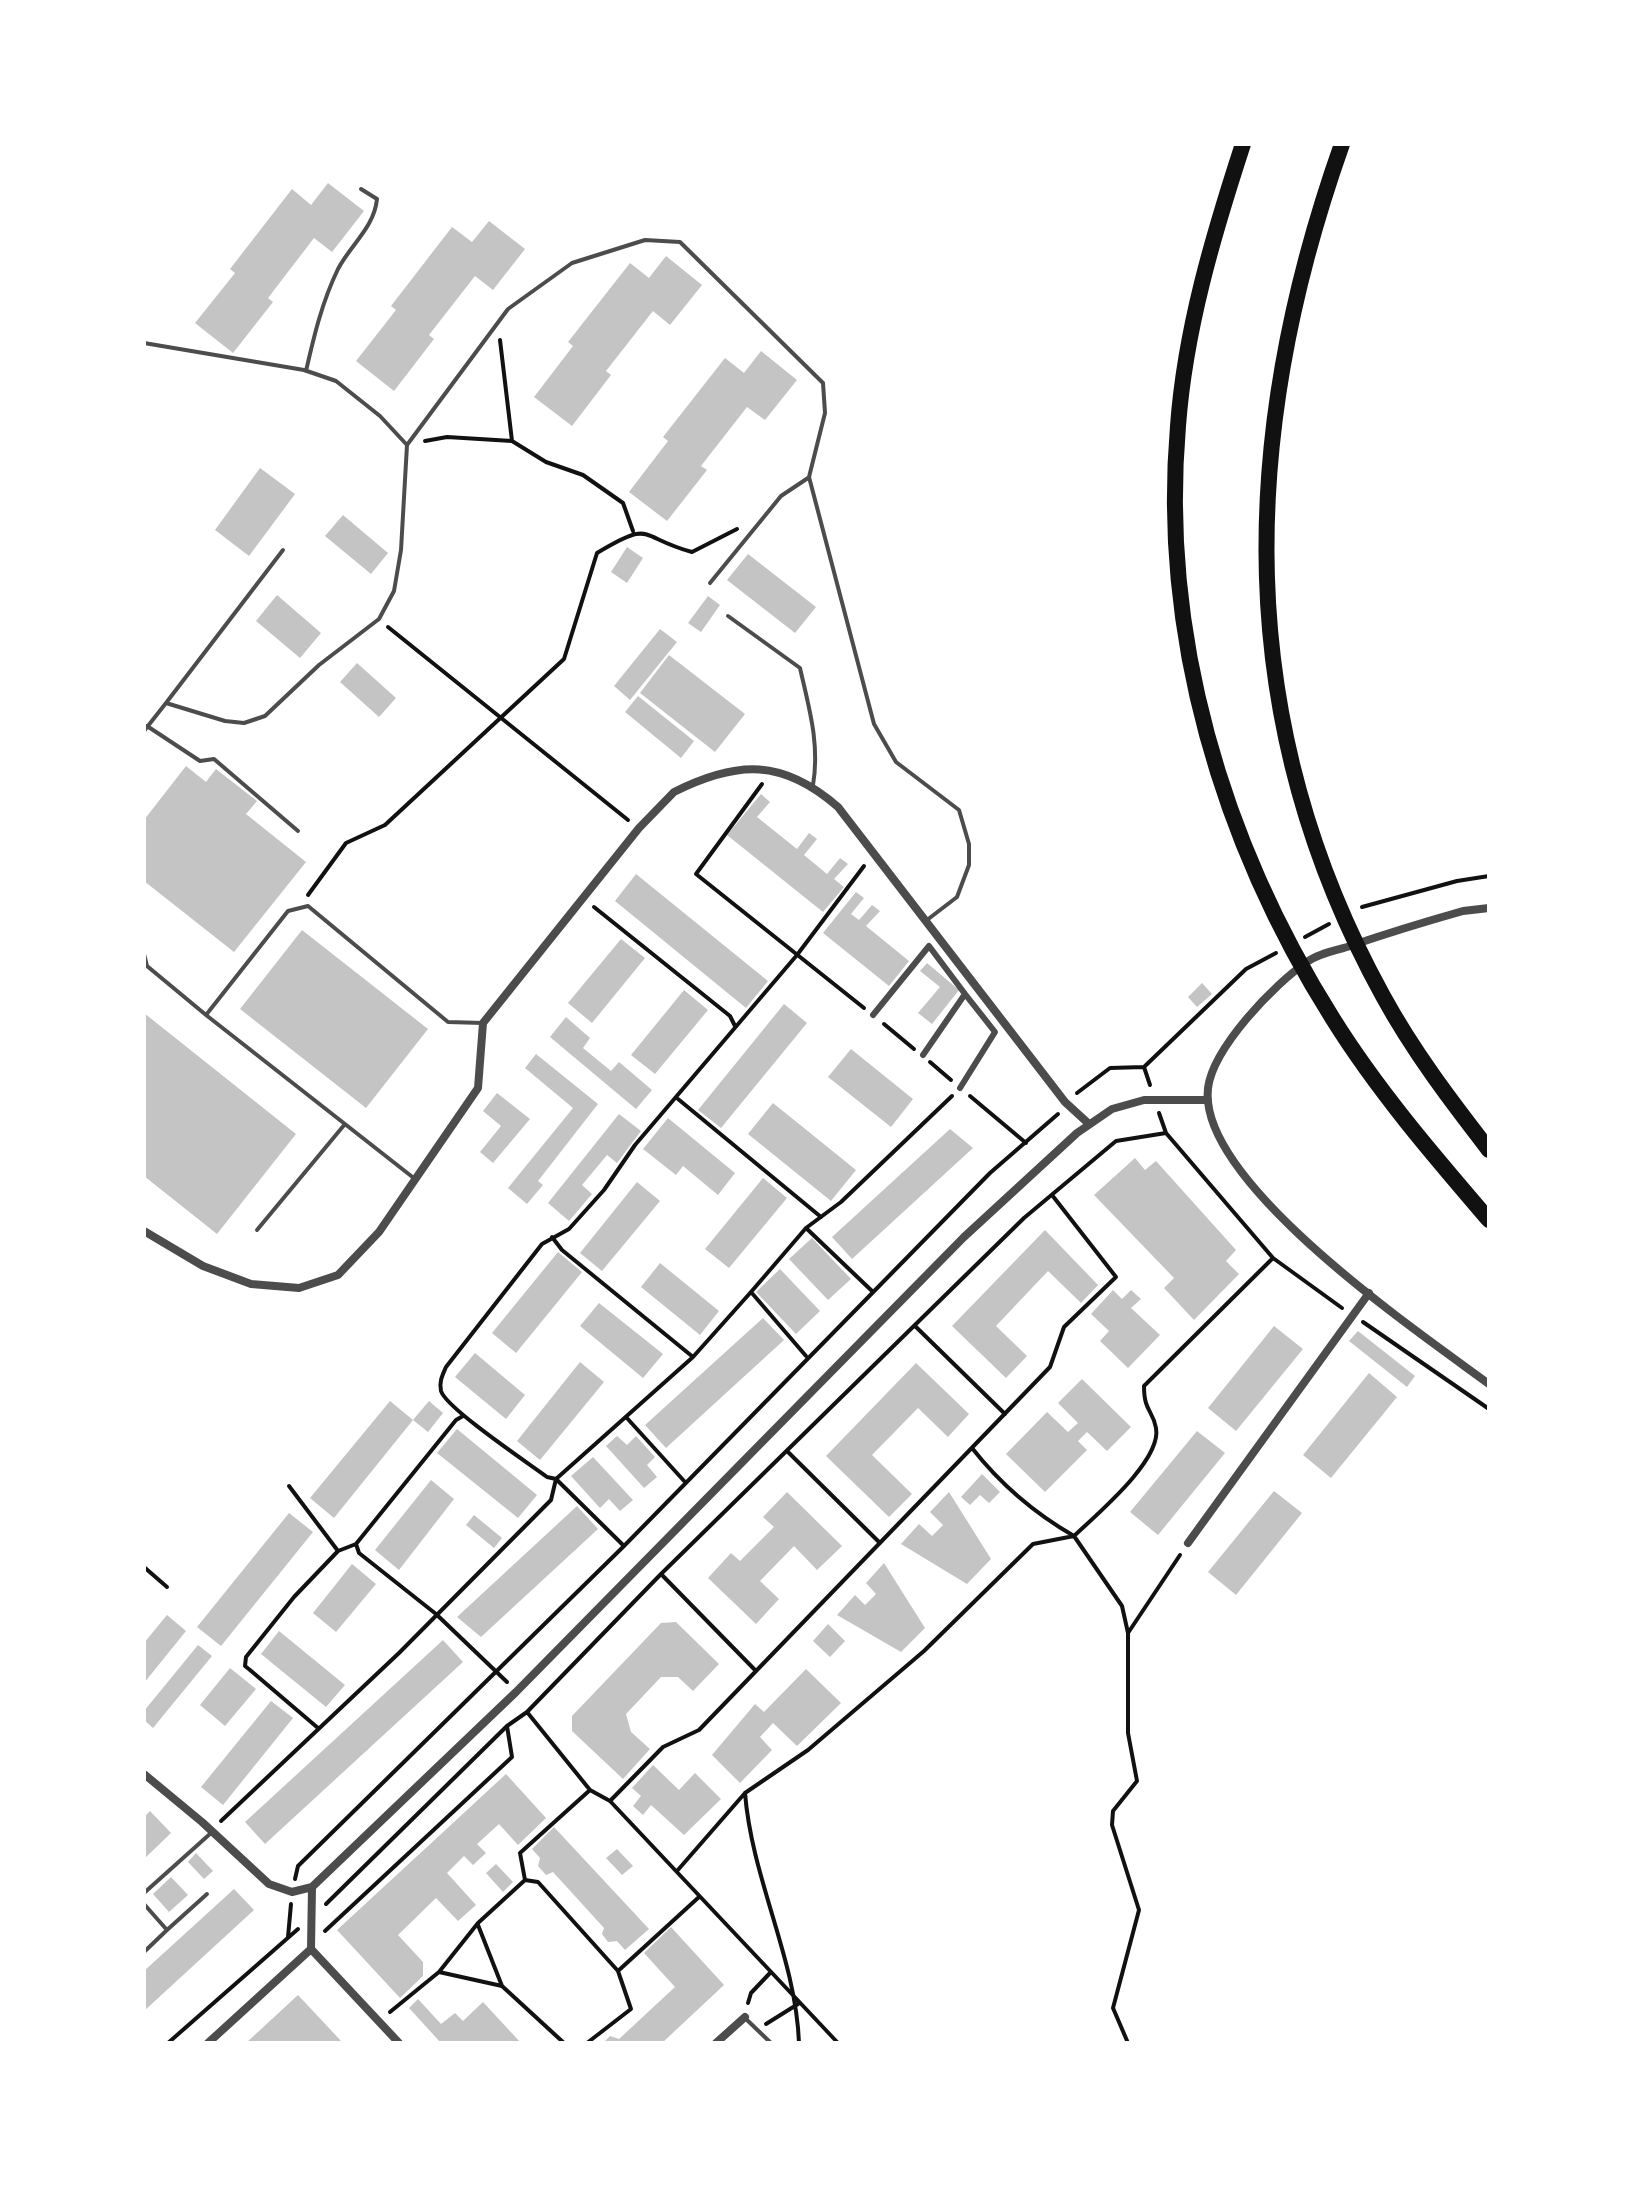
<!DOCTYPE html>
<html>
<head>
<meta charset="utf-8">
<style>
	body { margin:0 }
	#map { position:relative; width:1633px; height:2187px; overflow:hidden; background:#fff; font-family:"Varela Round",sans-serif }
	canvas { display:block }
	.frame { position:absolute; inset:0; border:146px solid #fff; pointer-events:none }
</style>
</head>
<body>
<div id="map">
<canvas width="1633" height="2187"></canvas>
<div class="frame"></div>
</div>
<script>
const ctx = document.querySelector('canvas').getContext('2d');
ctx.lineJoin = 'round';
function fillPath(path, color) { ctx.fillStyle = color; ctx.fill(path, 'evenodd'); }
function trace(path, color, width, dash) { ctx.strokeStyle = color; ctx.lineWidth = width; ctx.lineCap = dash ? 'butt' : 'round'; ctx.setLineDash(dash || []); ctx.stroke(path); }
const building = new Path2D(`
	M328,183l36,28 -32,41 -18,-14 -46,60 5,4 -40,51 -38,-30 40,-50 -5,-4 62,-80 19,16z
	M489,221l36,28 -32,41 -18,-14 -46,59 5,4 -40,52 -38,-30 40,-51 -5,-4 61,-79 20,15z
	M666,256l36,29 -32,40 -17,-14 -47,60 5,4 -39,51 -38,-29 39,-51 -5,-4 62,-79 19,15z
	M761,351l36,29 -32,40 -18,-13 -46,59 6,4 -40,51 -38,-29 39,-51 -5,-4 62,-79 19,15z
	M260,468l35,26 -46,62 -34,-26z
	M343,515l45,38 -17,21 -46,-38z
	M627,547l16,11 -16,25 -16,-11z
	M748,554l68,53 -21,26 -68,-53z
	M277,595l44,38 -21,25 -44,-37z
	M708,596l12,9 -19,27 -13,-9z
	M660,629l17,13 -47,58 -16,-14z
	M669,655l76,59 -30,38 -75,-59z
	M357,663l39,35 -17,19 -39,-35z
	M638,696l56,45 -13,17 -56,-46z
	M186,766l20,16 10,-13 41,32 -11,13 60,48 -72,90 -90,-71v-61z
	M761,794l9,8 -13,15 40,32 12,-16 8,6 -13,16 23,19 13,-16 8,6 -14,15 10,8 -21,25 -96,-77z
	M636,874l132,107 -22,27 -131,-107z
	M856,892l8,6 -13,16 8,6 13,-15 8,6 -14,15 43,35 -20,25 -66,-53z
	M302,930l126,99 -62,79 -126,-99z
	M621,939l24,19 -53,65 -24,-20z
	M927,963l32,27 -27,34 -14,-11 22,-26 -20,-16z
	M1202,983l10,11 -15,13 -9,-10z
	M684,990l24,20 -53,64 -24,-19z
	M784,1004l23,19 -86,105 -23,-18z
	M144,1013l152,121 -79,100 -73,-58z
	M566,1017l24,21 -7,10 28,23 8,-9 33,28 -16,19 -86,-72z
	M851,1049l62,50 -22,28 -63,-50z
	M536,1054l62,50 -60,77 5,4 -16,19 -19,-16 65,-80 -48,-40z
	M497,1093l33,26 -37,44 -13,-11 21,-26 -18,-15z
	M773,1103l83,67 -25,31 -83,-67z
	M619,1114l22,17 -24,32 -10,-8 -25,30 10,9 -23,27 -21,-18z
	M668,1118l67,55 -17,22 -35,-29 -7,9 -33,-26z
	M950,1129l23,19 -121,111 -20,-22z
	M1135,1158l10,12 11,-9 80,89 -10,11 13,13 -45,46 -30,-32 10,-10 -80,-83z
	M763,1178l24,20 -58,70 -24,-19z
	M637,1182l23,19 -58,70 -22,-18z
	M1045,1230l53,55 -17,18 -33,-32 -52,55 31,30 -21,22 -54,-52z
	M812,1238l39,41 -23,21 -39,-41z
	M558,1252l24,20 -66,81 -24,-20z
	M660,1263l59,48 -19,24 -59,-48z
	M780,1269l40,42 -24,23 -40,-42z
	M1113,1290l9,9 9,-9 10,9 -10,9 29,27 -32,33 -28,-27 9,-10 -18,-17z
	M599,1303l64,51 -20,24 -63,-52z
	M763,1318l21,22 -118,108 -21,-23z
	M1274,1326l29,23 -67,82 -28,-23z
	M1358,1331l57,45 -8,11 -58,-46z
	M475,1353l50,42 -19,24 -51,-42z
	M580,1362l24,20 -64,78 -23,-19z
	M916,1363l53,51 -21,23 -30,-29 -46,47 40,39 -23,23 -63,-61z
	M1369,1373l28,24 -66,81 -28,-23z
	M1082,1379l49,48 -24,24 -20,-19 -9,9 9,9 -42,42 -39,-38 41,-42 21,20 10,-9 -20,-20z
	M390,1401l23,19 -79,98 -24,-20z
	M429,1401l14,12 -15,19 -15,-12z
	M457,1429l80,66 -19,23 -81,-65z
	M1197,1431l28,22 -67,82 -28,-23z
	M617,1436l10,9 9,-9 19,21 -8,8 10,12 -13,11 -38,-42z
	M593,1457l40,43 -13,11 -11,-12 -9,9 -29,-32z
	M982,1474l18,18 -11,11 -9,-8 -10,10 -9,-8z
	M431,1480l23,19 -55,71 -24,-20z
	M1274,1491l28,22 -66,82 -28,-23z
	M787,1492l55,54 -25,24 -23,-24 -34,35 19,18 -23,25 -48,-46 23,-25 9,8 34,-34 -11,-10z
	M949,1492l42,67 -24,25 -66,-40 18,-20 13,12 11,-11 -13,-13z
	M577,1506l21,23 -117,108 -24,-20z
	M289,1513l24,19 -92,114 -24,-19z
	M474,1515l28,23 -8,10 -28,-23z
	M884,1563l41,65 -24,24 -64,-37 18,-20 10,10 11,-11 -10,-11z
	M352,1564l24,20 -40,48 -23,-19z
	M167,1615l19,16 -42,52v-40z
	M676,1622l43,42 -26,27 -15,-14h-17l-35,37 5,18 19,17 -27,30 -51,-48v-15l89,-93z
	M828,1624l17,17 -15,16 -17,-16z
	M279,1631l66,54 -19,22 -65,-53z
	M443,1640l20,22 -198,182 -20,-22z
	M198,1645l14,11 -59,72 -9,-8v-9z
	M230,1668l26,21 -31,37 -25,-21z
	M806,1669l35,34 -44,43 -24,-23 -13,14 12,13 -32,33 -28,-28 43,-51 9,8z
	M271,1701l22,17 -70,87 -22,-18z
	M653,1765l26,25 16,-17 26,26 -37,36 -33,-30 -8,10 -10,-9 8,-10 -9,-8z
	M506,1774l40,44 -28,27 -19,-21 -22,20 9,9 -13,12 -9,-9 -17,17 29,32 -18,16 -22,-23 -38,37 25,27v14l-23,22 -63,-68z
	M150,1811l21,22 -27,26v-42z
	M554,1827l95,102 -24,21 -8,-9 -9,1 -6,-8 2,-6 -51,-56 -7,3 -8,-9 2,-8 -8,-9z
	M617,1849l16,17 -11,9 -16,-17z
	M196,1853l17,18 -9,8 -16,-17z
	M496,1864l17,18 -10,10 -17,-19z
	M171,1877l17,18 -19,17 -16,-18z
	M234,1889l20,21 -110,101v-40z
	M671,1927l53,58 -62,58h-59l7,-7 9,3 56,-52 -31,-34z
	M298,1995l45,48h-97z
	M418,1999l23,25 14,-11 8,8 20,-19 38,41h-80l-32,-35z`);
const path = new Path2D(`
	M500,340l12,101
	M425,441l22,-4 65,4 34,21 37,13 40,28 10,28
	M388,627l240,193
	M762,784l-66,90 168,134
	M308,895l38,-52 39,-18 179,-166 33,-106c57,-34 40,-16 95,-1l45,-23
	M594,907l136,109 5,10
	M1362,907l95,-26 32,-5
	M1305,937l24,-13
	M884,1024l30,25
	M930,1062l21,18
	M1144,1067l6,18
	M1077,1093l33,-25 34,-1 102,-98 30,-16
	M970,1096l56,47
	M678,1099l143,118
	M1159,1113l7,20 107,125 69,50
	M806,1228l66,63
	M552,1237l10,13 131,107
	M751,1292l55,-64 35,-26 111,-106
	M1363,1322l126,87
	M915,1326l90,88
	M626,1417l59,65
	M787,1451l93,92
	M289,1486l49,65 18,-7 3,9 77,61 71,68
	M356,1544l100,-124 7,-4
	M624,1546l-68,-67 137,-122 58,-65 55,64
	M144,1567l23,20
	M661,1574l95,97
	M1128,1633l52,-78
	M527,1712l63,78 20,11 228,242
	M318,1728l-68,-58 -5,-4 1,-9 48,-60 44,-46
	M745,1793c7,87 51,166 54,250
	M610,1801l53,-54 36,-17 351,-363 14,-40 52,-50 -64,-82
	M221,1821l178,-168 152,-153 5,-21 -9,-2c-19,-14 -101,-69 -106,-86 -2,-9 1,-15 5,-24l96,-123 27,-15 35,-39 31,-45 162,-190 67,-89
	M677,1871l68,-78 63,-43 116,-99 109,-107 41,-8c-40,-23 -73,-51 -102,-88
	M295,1879l3,-13 326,-320 366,-373 68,-59
	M525,1880l-5,-27 70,-63
	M326,1904l181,-178 20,-14 134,-138 363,-356 92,-77 50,-8
	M478,1925l24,61
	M325,1931l187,-174 -5,-31
	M288,1937l3,-33
	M618,1971l81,-74
	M439,1972l63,14 62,57
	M748,2003l3,-10 19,-20
	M390,2012l49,-40 39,-49 47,-43 13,2 80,89 13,38 -44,34
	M766,2024l32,-20
	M168,2043l130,-114
	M1128,2043l-15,-35 26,-98 -27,-85 1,-14 24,-30 -9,-48v-100l-6,-27 -48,-70c23,-22 88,-76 82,-108 -3,-18 -12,-16 -12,-42l129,-128`);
const service = new Path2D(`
	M144,343l160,27 32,11 44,35 27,29 -6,105 -7,41 -15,28 -60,46 -54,51 -21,7 -19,-2 -59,-18 -22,28
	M306,371c8,-35 16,-69 32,-102 13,-25 36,-41 39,-70l-16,-10
	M407,445l101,-136 64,-46 73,-23 35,2 143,141 2,30 -16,64 65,247 22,38 63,48 10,34v21l-12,32 -30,23
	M710,583l71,-87 27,-18
	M728,616l72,52c9,40 20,76 13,117
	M166,703l117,-153
	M147,726l53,35 14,-2 84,72
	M144,954l3,12 59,49 82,-104 20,-5 140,116 35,1
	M206,1015l209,164
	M257,1230l88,-106
	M144,1893l67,-60
	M144,1904l23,26 40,-36
	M144,1952l23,-22
	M746,2019l25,24`);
const pedestrian = new Path2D(`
	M873,1015l56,-69 36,48 -42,61
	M960,1088l35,-56 -30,-38`);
const minor = new Path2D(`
	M1489,908l-26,3c-39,11 -78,23 -116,36 -13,4 -30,7 -40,15 -33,22 -94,86 -99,126 -11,94 212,245 281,296
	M144,1231l59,35 48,18 48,4 39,-13 41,-43 99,-144 5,-65 156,-195 35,-36c64,-32 109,-33 164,15l227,295 24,22
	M1188,1543l181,-250
	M144,1774l58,48 67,62 23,8 20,-5 204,-195 448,-455 113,-104 35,-24 32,-9h64
	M312,1887l-1,62 88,94
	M208,2043l103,-94
	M716,2043l29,-26`);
const motorway = new Path2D(`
	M1243,144c-30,92 -58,186 -65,282 -18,209 44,417 155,593 45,72 101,137 156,201
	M1342,144c-103,291 -111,576 41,852 30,55 68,105 106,154`);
fillPath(building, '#c4c4c4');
trace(path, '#111', 4);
trace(service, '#4c4c4c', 4);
trace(pedestrian, '#4c4c4c', 6);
trace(minor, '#4c4c4c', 8);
trace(motorway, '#111', 16);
</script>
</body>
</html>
